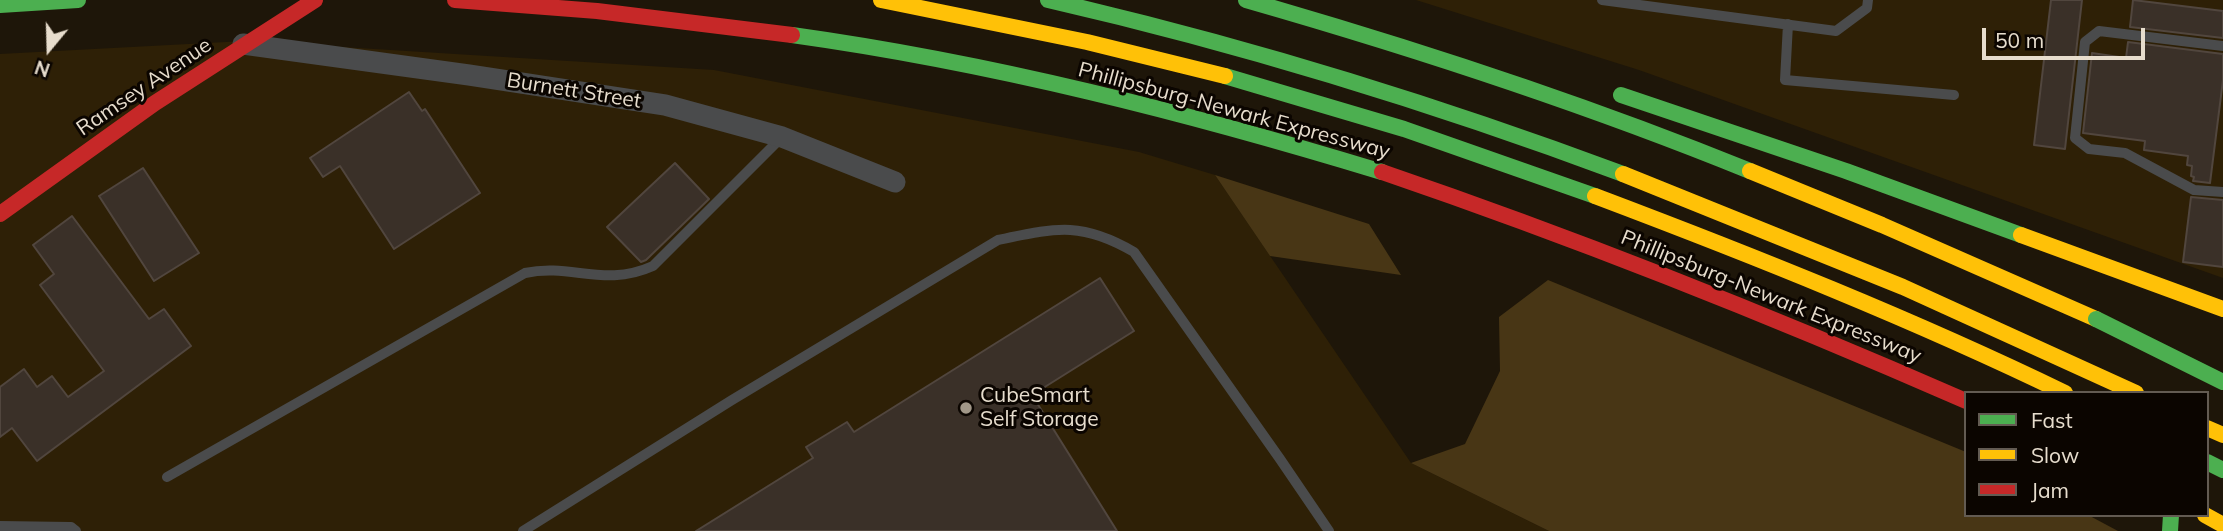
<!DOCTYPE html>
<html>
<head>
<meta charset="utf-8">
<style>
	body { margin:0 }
	#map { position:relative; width:2223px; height:531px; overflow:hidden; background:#1e1609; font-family:Mulish,sans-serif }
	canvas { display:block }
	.legend { position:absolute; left:1964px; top:391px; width:245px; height:126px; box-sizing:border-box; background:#0b0500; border:2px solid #635b52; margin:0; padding:9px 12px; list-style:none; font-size:21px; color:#e7ddcd }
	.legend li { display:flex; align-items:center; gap:14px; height:35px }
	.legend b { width:35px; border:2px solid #635b52 }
	.north { position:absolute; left:14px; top:14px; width:70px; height:70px; -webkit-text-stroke:5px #0b0500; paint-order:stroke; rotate:199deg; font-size:19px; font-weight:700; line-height:28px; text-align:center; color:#e7ddcd }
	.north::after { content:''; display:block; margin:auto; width:24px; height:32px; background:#e7ddcd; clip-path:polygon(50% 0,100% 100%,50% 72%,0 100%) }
	.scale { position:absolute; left:1982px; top:28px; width:163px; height:32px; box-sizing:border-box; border:4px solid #e7ddcd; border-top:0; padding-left:9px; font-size:21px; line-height:24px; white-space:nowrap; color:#e7ddcd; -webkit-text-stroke:5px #0b0500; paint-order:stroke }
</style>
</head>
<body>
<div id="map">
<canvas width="2223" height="531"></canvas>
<ul class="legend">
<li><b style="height:9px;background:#4caf50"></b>Fast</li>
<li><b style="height:9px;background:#ffc107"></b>Slow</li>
<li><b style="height:9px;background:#c62828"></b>Jam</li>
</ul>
<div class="north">N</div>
<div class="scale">50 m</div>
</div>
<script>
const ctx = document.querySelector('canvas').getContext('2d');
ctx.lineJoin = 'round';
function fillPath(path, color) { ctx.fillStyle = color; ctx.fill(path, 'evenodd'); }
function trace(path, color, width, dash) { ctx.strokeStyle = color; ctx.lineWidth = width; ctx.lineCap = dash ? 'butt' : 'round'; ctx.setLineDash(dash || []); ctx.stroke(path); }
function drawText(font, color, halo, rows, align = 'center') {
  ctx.font = font + ' Mulish,sans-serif'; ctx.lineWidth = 6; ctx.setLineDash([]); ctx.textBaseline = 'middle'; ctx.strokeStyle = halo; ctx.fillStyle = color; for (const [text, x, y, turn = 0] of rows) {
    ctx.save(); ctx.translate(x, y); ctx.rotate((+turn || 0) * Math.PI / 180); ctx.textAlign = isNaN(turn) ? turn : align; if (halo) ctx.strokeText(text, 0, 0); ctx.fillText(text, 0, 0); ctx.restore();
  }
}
const built = new Path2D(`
	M1416,0h807v278l-584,-208z
	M245,41l469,29 425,82 76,23 196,288 138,68h-1549v-477z`);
const green = new Path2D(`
	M1215,175l154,49 32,51 -131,-19z
	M1548,280l418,172v63h122l30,16h-569l-138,-68 54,-19 35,-73 -1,-54z`);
const building = new Path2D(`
	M2051,0h31l-17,149 -31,-4z
	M2133,0l90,11v27l-93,-11z
	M2128,42l95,12v26l-13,103 -17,-2 1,-4 -3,-1 1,-10 -5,-1 1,-9 -44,-6 1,-9 -62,-8 9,-80 34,5z
	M409,92l13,19 3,-2 55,84 -86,56 -54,-83 -17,11 -13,-19z
	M675,163l34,36 -63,61 -5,2 -34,-35z
	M143,168l56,85 -45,28 -55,-85z
	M2191,197l32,3v67l-40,-5z
	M72,216l77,103 15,-10 27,37 -154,115 -25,-33 -12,9v-50l24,-18 13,18 15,-11 16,21 36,-26 -64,-86 14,-11 -21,-29z
	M1100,278l34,53 -102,64 85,136h-421l117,-73 -7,-11 41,-25 7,10z`);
const lane = new Path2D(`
	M1602,0l234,31 31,-23 1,-8
	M1788,24l-3,56 169,15
	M2223,46l-124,-15 -14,11 -10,96 14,11 36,4 69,37 29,2
	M167,477l358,-204c47,-10 79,15 128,-7l129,-129
	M0,526l71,1 5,4
	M523,531l209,-131 266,-160c58,-12 83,-19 136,12l146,207 49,72`);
const street = new Path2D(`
	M243,44l226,31 196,30 117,32 113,45`);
const fast = new Path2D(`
	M1048,0c196,45 387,104 575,174
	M1246,0c171,49 339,104 504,171
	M0,5l78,-5
	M792,35c201,28 396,78 590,137
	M1225,76l179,53 191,67
	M1621,95l225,76 175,64
	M2207,462l16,8
	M2170,531l1,-16`);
const slow = new Path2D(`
	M881,0l206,42 138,34
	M1750,171l132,54 214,94
	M1623,174l280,113 233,106
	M1595,196c159,60 317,123 470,197
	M2021,235l202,74
	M2207,428l16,7
	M2205,515l18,10`);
const jam = new Path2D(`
	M455,0l142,11 195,24
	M1382,172c199,68 392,145 584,229
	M0,214l155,-111 160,-103`);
const fastBridge = new Path2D(`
	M2096,319l127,63`);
const markers = [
	[966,408,7,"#a19788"]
];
const streetNames = [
	["Ramsey Avenue",144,87,-34],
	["Burnett Street",574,91,9],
	["Phillipsburg-Newark Expressway",1234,111,15],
	["Phillipsburg-Newark Expressway",1771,297,22]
];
const poiNames = [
	["CubeSmart",980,396],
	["Self Storage",980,420]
];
fillPath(built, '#2e2006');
fillPath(green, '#483615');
fillPath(building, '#3a3028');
trace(building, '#51463e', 2);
trace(lane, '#4a4b4c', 10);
trace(street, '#4a4b4c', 21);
trace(fast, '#4caf50', 16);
trace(slow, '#ffc107', 16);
trace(jam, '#c62828', 16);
trace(fastBridge, '#4caf50', 16);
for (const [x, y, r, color] of markers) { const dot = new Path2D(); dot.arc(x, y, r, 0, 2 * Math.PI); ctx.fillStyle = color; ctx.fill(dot); trace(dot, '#0b0500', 2.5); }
drawText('21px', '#e7ddcd', '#0b0500', streetNames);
drawText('21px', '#e7ddcd', '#0b0500', poiNames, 'left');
</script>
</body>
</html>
